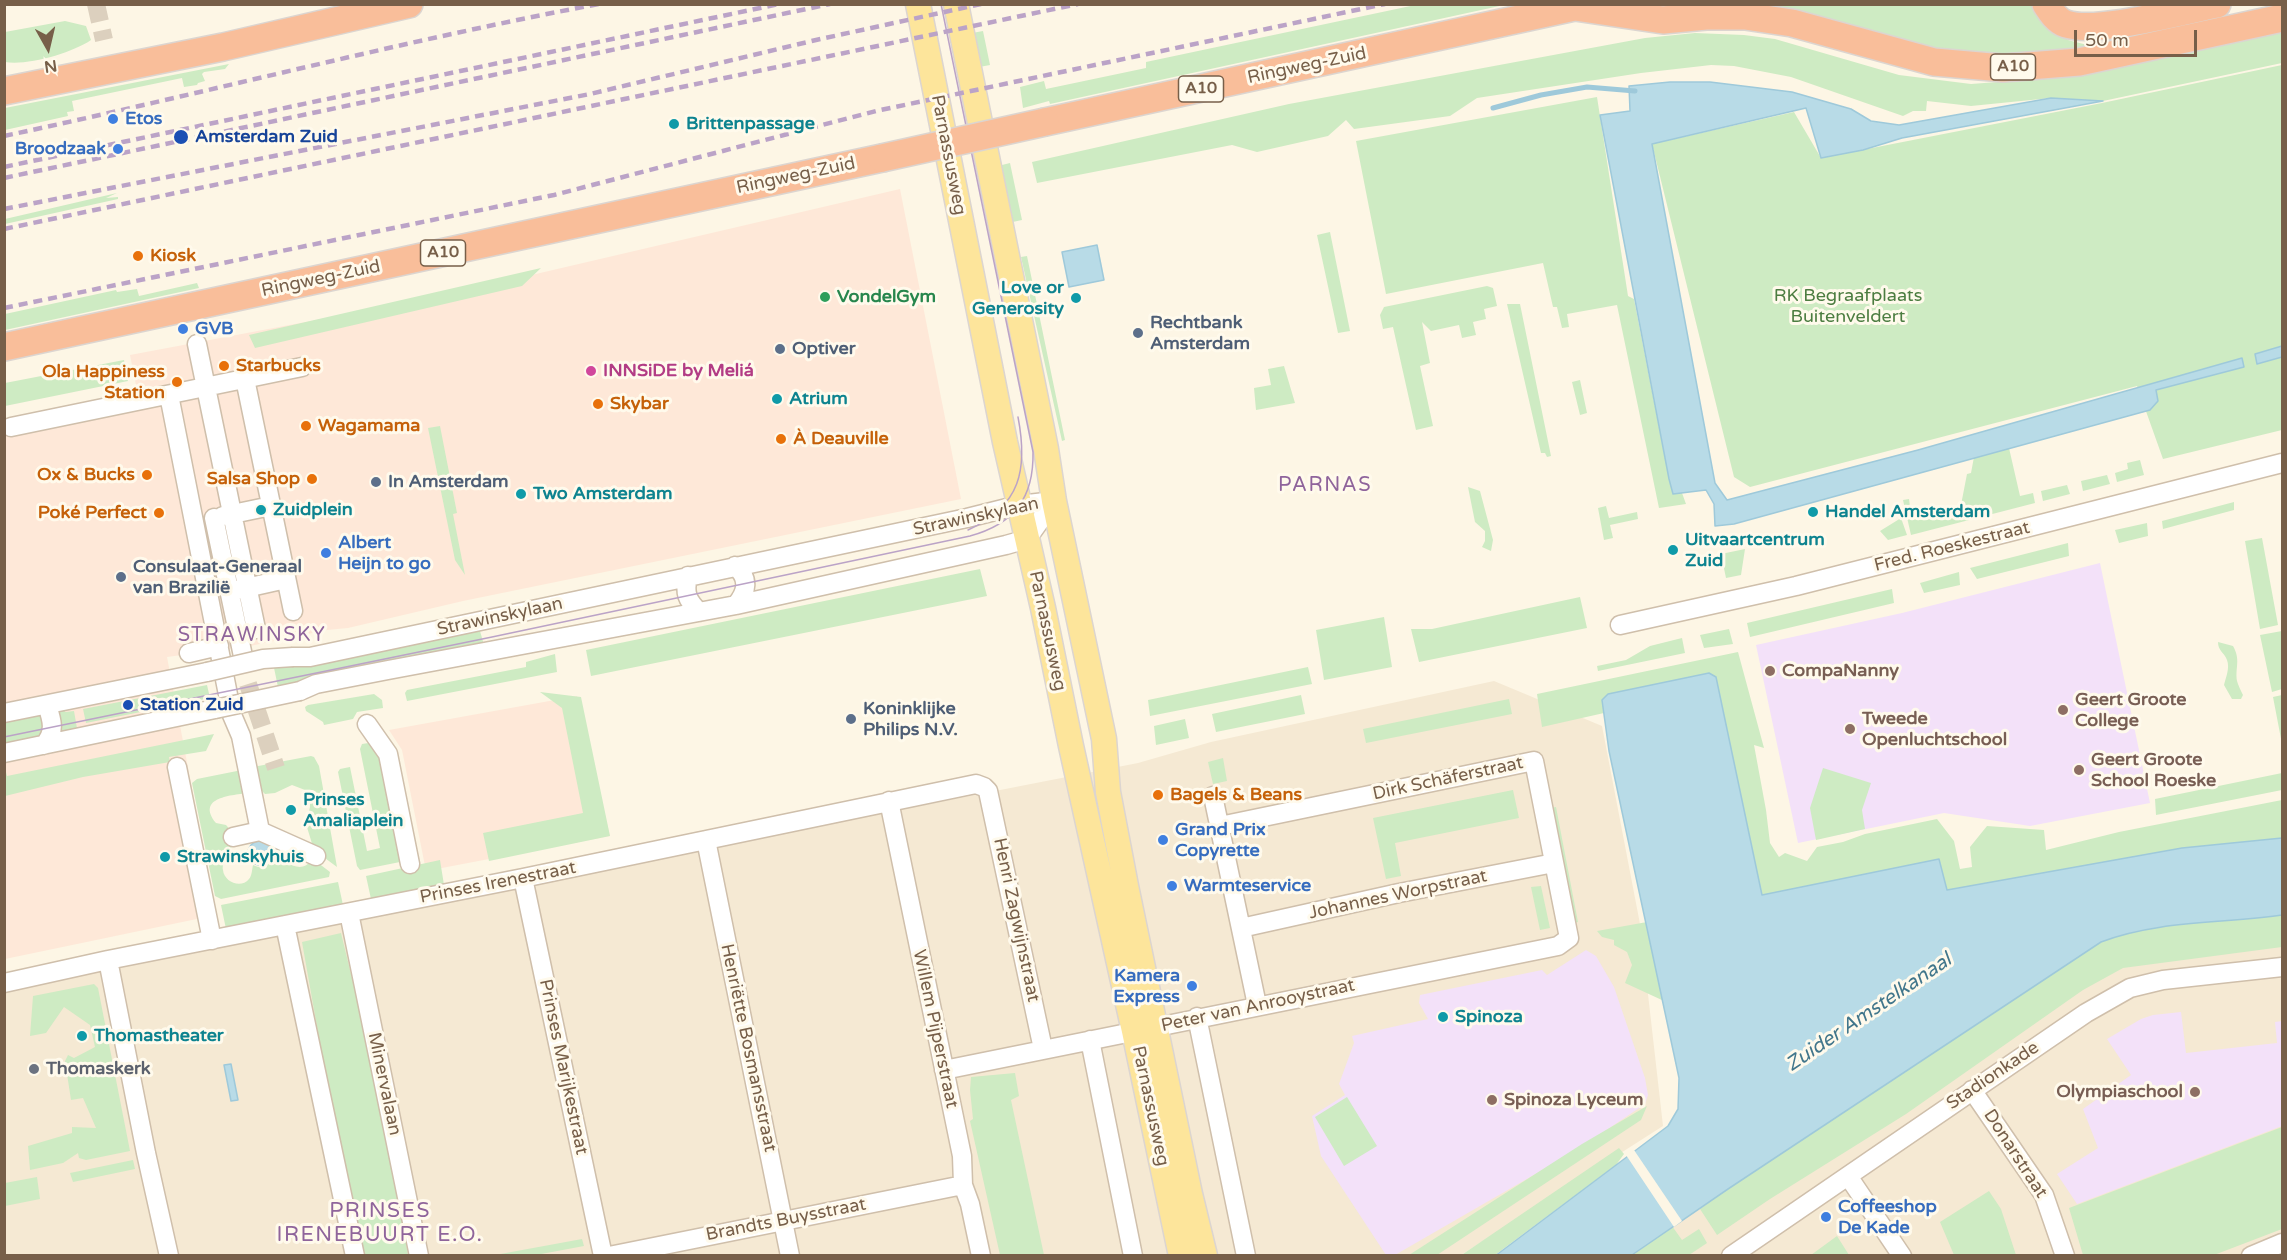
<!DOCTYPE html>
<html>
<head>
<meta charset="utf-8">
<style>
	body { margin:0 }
	#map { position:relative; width:2287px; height:1260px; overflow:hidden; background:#fdf6e5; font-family:"Varela Round",sans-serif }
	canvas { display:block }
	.frame { position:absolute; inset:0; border:6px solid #775f49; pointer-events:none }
	.north { position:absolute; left:18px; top:18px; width:60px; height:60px; -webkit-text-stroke:4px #fffaec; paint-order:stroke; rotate:172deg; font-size:16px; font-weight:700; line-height:24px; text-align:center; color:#775f49 }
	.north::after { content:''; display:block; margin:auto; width:21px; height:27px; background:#775f49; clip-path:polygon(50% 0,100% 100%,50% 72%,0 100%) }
	.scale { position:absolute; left:2074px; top:30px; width:123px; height:27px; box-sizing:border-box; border:3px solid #775f49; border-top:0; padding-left:8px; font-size:18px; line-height:21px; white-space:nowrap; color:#775f49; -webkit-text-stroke:4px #fffaec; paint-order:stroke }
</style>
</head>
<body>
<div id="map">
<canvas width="2287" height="1260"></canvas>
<div class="frame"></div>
<div class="north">N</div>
<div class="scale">50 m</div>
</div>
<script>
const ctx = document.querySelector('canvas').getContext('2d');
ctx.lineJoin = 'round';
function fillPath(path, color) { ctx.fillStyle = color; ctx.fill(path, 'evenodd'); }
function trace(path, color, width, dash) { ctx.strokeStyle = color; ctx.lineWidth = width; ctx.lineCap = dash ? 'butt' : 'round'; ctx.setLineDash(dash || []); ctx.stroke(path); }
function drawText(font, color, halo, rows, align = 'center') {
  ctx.font = font + ' "Varela Round",sans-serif'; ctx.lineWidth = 6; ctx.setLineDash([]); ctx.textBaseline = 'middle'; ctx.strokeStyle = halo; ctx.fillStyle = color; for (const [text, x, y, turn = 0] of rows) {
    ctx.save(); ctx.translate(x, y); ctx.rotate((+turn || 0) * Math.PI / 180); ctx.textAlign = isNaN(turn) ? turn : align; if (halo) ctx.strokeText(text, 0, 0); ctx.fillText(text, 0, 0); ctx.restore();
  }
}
const residential = new Path2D(`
	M1494,681l108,45 38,198 23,202 -202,129 -1456,1v-271l1133,-222 73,-21z
	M2282,885v370l-724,1 407,-297z`);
const commercial = new Path2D(`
	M900,189l61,310 -498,102 -115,27 -21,2 -77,16 -83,11 49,258 -211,44v-528l135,-26 -10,-50 303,-57z
	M577,696l33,140 -184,35 -24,-121 -13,-20z`);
const education = new Path2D(`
	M2100,563l50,240 -120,23 -86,-13 -146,30 -42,-198 146,-32z
	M1586,950l10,6 18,31 31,91 3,17 -3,9 -68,46 -182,105h-9l-65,-99 -9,-40 33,-21 -6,-11 15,-41 -2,-7 76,-17 -9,-16 1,-8 122,-25 5,5z
	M2181,1012l5,41 91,-10 -2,-21 7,-1v105l-205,78 -20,-30 41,-26 -15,-39 48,-34 -24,-36 34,-20 12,-4z`);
const green = new Path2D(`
	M1420,4l84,1 -454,99 -1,-3 -26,7 -3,-21 24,-6 2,8 100,-21v-6z
	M1686,4l345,1 13,16 24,19 27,7 -106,14z
	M65,21l21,5 5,14c-19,13 -64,26 -86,22v-30z
	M983,31l7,34 -16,3 -7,-34z
	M2282,31v32l-179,38 -52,-3 -80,8 -44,-5 -1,10h-13l-10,5 -112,-39 -57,-11 -23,-1 -70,8 -164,25 -27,18 -96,13 -8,-9 -18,16 -71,16 -25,-7 -195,38 -5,-21 257,-58 356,-66 50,-5 49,2 31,4 124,36 72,9 79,-6z
	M229,64l-4,5 -21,3 -2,2 3,7 -7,2 -1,2 -13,2 -2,-9 -110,23 2,10 -7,1 1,4 -63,14v-22z
	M2282,65v365l-119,29 -26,-73 -387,101 -16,-10 -82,-333 142,-32 27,46 281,-55z
	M1597,97l31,199 6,3 35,180 4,15 9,-1 4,11 -27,4 -42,-203 -50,9 2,13 -7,1 -5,-21h-4l-10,-44 -157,31 -30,-153z
	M1010,163l12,57 -14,3 -14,-56z
	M117,193l-11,5 12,-1v2l-113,25v-5z
	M1330,232l20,99 -12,2 -21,-98z
	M1027,256l38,184 -3,1 -41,-184z
	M541,268l-19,18 -267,62 -6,-13z
	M197,283l2,5 -194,42v-16l111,-24 1,2 20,-3 2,7z
	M1487,286l6,2 4,18 -13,3 2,10 -13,3 3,13 -14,3 -3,-13 -28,6 -9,-9 8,41 -10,3 13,60 -17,4 -23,-103 -10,2 -3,-14 4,-8z
	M1507,304h13l31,152 -4,1 -2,-4h-4z
	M124,360l4,21 -123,25v-23z
	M1284,366l11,37 -39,7 -2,-22 17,-3 -3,-16z
	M1580,380l7,33 -7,2 -8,-33z
	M440,426l17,87 -4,1 12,61 -10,-15 -27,-132z
	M2009,448l11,48 13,-3 2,10 -124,32 -8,-35 6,-1 2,15 49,-4 7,-36 4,-1 3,-16z
	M2140,460l4,15 -27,7 -2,-9 13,-4 -1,-6z
	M2107,475l3,9 -27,7 -2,-10z
	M2067,485l3,9 -27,7 -2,-10z
	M1468,487l12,4 13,49 -2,11 -9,-4 3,-6v-10l-10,-9z
	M2234,502v8l-71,19 -1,-8z
	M1606,506l3,12 28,-6 1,7 -28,6 3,13 -9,2 -6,-32z
	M1901,518l6,17 -19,5 -8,-9z
	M2147,523l1,13 -29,7 -4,-13z
	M2262,538l16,87 -18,4 -15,-88z
	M2068,543l1,13 -92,23 -7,-11z
	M1745,549l-4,26 -15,3 -5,-24z
	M980,569l7,27 -396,80 -5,-26z
	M1959,572l1,13 -36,8 -4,-10z
	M1892,589l2,14 -144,34 -3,-14z
	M1580,597l7,31 -168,34 -8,-33h21z
	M1384,617l8,50 -68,13 -8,-50z
	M475,629l5,2 4,14 -205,47 -6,-29z
	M1729,629l4,15 -29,4 -4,-13z
	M2282,631v58l-10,3 -12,-57z
	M1682,638l3,15 -87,18 -1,-5 29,-6 24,-14z
	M2218,642l15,4c8,14 2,21 4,35 1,4 4,10 6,14l-2,4h-9l-8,-14c2,-8 6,-17 3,-25 -3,-8 -9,-9 -9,-18z
	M1738,652l26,96 -10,-3 12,65 4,33 9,14 6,-4 22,8 10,-14 26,-5 22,-8 72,-15 17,22 6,28 12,-2 -2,-20 17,-21 57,4 2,20 73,-18 163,-32v38l-100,10 -235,42 -8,-31 -177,36 -46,-218 -114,23 2,13 -62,14 -5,-33z
	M555,654l2,18 -150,29 -2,-8 2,-3 119,-23v-5z
	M1308,667l4,17 -162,32 -2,-16z
	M207,685l3,13 -124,25 -3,-14z
	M540,692l41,5 29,139 -121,25 -6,-28 100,-20 -21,-105z
	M374,694l8,6 1,8 -26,4 -4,7 -29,6 -1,-3 -17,-11 -1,-4 3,-2z
	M1301,695l4,19 -89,18 -4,-18z
	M2282,695v49l-9,-47z
	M1509,699l3,15 -146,29 -3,-14z
	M63,704l2,8 9,-1 4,23h-19v-25z
	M40,712l7,22 -42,9 -1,-25z
	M1185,719l4,19 -33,7 -2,-19z
	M214,734l-8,17 -37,6 1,5 -87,15 -78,19v-28l2,8z
	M375,742l4,3 23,113 -2,4 -40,8 -3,-4 -19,-94 2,-3 10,-2 17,84 13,-3 -20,-99 2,-5z
	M311,756l3,1 5,9 18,101 -23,-17 -8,-26 4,-17v-7l-5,-10 -13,-5 -17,8 -10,1 -6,-6 -6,-21z
	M1223,758l4,23 -14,3 -5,-22z
	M1823,768l48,15 -9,27 3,19 -49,11 -6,-32z
	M242,770l7,23c-16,2 -54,4 -33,30l10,2 7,8c2,19 -12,27 -10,37 1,12 18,19 26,9 3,-3 3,-10 4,-14l5,2 8,-1 7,-10c16,5 26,20 40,3l17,13 -1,5 -108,22 -6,-3 -23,-113 5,-4z
	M2282,773v17l-126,25 -1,-16z
	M1513,790l6,28 -124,25 6,33 -15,3 -13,-61z
	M1556,807l22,115 -4,1 -24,-115z
	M440,860l4,25 -73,14 -5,-23z
	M338,882l5,23 -117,24 -5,-24z
	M1541,886l9,42 -10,2 -9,-43z
	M2282,915v32l-159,21 -40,22 -177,124 -136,85 -53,36 -17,-26 28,-20 373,-247c58,-22 121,-18 181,-27z
	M1647,922l17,79 -39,-18 7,-18 -5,-13 -13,-7v-5l-12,-3 -5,-6z
	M341,933l38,156 29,166h-44l-34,-155 -28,-158z
	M94,984l4,4 32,163 -44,9 -7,-2 -1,-5 -15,10 -33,7 -2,-24 44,-13v-6l24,1 -13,-30 -12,2 -6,-39 3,-6 6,3 21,-11 -5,-22 -26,-18 -18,26 -16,3 3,-40z
	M1015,1073l4,23 -8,4 33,155h-44l-30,-134 3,-2 -3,-29 1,-13z
	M1347,1097l30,49 -33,20 -29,-49z
	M1647,1106l-6,14 -204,135h-28l173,-111z
	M2282,1127v102l-68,26h-131l-14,-47z
	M1619,1148l5,6 -8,11 -121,90 -35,1z
	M133,1160l2,9 -62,13 -3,-9z
	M37,1177l3,22 -35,7v-23z
	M1989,1191l12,18 15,46h-62l-14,-33z
	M1672,1226l10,14 17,-11 8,14 -18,12 -57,1z
	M1837,1236l12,19h-38z
	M582,1239l2,7 -48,9h-41z`);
const water = new Path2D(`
	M1670,82h40l82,10 59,17 20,12 28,4 152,-27 52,3 -201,37 -39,12 -42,8 -15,-50 -154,36 63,339 12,17 191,-50 324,-92 2,9 -88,23 2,11 -8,9 -416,114 -19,2 -1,-22 -8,-14 -33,4 -4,-15 -69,-364 30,-4 -1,-25z
	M1097,245l7,35 -35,7 -7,-35z
	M2282,346v11l-25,7 -2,-10z
	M1709,673l7,4 46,218 177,-36 8,31 235,-42 100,-10v77c-60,9 -123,5 -181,27l-373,247 -96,66 -137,1 173,-130 10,-17 1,-31 -70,-327 -7,-51 6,-6z
	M248 853a12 12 0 1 1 24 0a12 12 0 1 1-24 0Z
	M231,1064l7,36 -7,1 -7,-36z`);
const pier = new Path2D(`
	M1634,1150l48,71 -8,6 -48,-72z`);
const stream = new Path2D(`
	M1493,108l48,-13 46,-8 48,4`);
const minorTunnel = new Path2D(`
	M96,4l8,36
	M248,684l28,84`);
const minor = new Path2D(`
	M197,344l59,285
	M245,379l48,232
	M169,395l63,320 9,21 19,95 -27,6
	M11,427l291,-60
	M223,516l48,-10
	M214,518l30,143
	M735,566c15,12 12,26 1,39
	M688,576c-4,17 -1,24 11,36
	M237,590l49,-11
	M1620,625l176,-39 486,-123
	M189,653l30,-7
	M293,657h17l657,-139 52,-13 35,-4
	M300,691l16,-7 72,-14 348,-65 270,-60 21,-6 27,-38
	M4,713l203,-41
	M367,724l21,30 22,110
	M44,745c12,-13 8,-25 3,-40
	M4,753l211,-44
	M177,767l35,173
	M1213,796l44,209
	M889,801l73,355 1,29 7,19 11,52
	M260,831l56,25
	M706,840l84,416
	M523,878l80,378
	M349,913l70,343
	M285,925l70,331
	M1241,928l158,-35 155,-30
	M108,960l38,193 23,103
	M4,983l104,-23 415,-82 453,-94 8,3 4,4 55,258
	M1197,1017l49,239
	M1090,1040l43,216
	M944,1070l614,-124 11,-8 -35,-177 -314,65
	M1972,1090l72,105 21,61
	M1848,1176l54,80
	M609,1256l354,-71
	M1731,1256l355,-243 44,-25 33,-8 119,-13
	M2251,1256l31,-13`);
const major = new Path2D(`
	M918,4l87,438 38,166 28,138 63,285 47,225
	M956,4l90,445 8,52 50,238 4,53 18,94 64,308 15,62`);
const highway = new Path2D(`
	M2046,4c5,8 11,17 20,20 31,10 115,-13 151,-20
	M1575,7l88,13 43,-4h39l47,7 142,39 69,6 76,-6 203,-44
	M4,91l219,-44 186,-43
	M1045,122l543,-118
	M4,347l878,-189`);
const tram = new Path2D(`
	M968,530c53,-24 60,-61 50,-113
	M4,737l488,-100 478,-101c44,-12 64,-38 63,-84l-92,-448`);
const rail = new Path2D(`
	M4,136c199,-42 396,-95 595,-132
	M4,167l775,-163
	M4,178l826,-174
	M4,209l586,-115 226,-54 165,-36
	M4,229l1074,-225
	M4,308l550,-113 322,-84 509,-107`);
const minorBridge = new Path2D(`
	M207,672l56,-13 30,-2
	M215,709l85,-18`);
const highwayBridge = new Path2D(`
	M882,158l163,-36`);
const markers = [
	[113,119,6,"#3f7fe0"],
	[674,124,6,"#0f9aa8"],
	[181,137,8,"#1a4fb4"],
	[118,149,6,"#3f7fe0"],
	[138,256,6,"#e8710a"],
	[825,297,6,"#2e9e5b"],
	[1076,298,6,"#0f9aa8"],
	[183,329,6,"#3f7fe0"],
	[1138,333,6,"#5c6f8a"],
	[780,349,6,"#5c6f8a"],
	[224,366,6,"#e8710a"],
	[591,371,6,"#d1479c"],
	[177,382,6,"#e8710a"],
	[777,399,6,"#0f9aa8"],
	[598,404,6,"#e8710a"],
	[306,426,6,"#e8710a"],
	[781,439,6,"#e8710a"],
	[147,475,6,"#e8710a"],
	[312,479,6,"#e8710a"],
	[376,482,6,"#5c6f8a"],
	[521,494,6,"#0f9aa8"],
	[261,510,6,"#0f9aa8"],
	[1813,512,6,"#0f9aa8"],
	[159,513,6,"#e8710a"],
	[1673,550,6,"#0f9aa8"],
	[326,553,6,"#3f7fe0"],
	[121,577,6,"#5c6f8a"],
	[1770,671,6,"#8d6e63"],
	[128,705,6,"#1a4fb4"],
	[2063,710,6,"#8d6e63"],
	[851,719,6,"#5c6f8a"],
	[1850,729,6,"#8d6e63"],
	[2079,770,6,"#8d6e63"],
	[1158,795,6,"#e8710a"],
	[291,810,6,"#0f9aa8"],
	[1163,840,6,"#3f7fe0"],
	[165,857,6,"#0f9aa8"],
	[1172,886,6,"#3f7fe0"],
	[1192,986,6,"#3f7fe0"],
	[1443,1017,6,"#0f9aa8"],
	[82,1036,6,"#0f9aa8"],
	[34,1069,6,"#6b7280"],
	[2195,1092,6,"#8d6e63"],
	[1492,1100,6,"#8d6e63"],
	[1826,1217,6,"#3f7fe0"]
];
const shields = [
	[2013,67,45],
	[1201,89,45],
	[443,253,45]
];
const shieldNames = [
	["A10",2013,67],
	["A10",1201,89],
	["A10",443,253]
];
const streetNames = [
	["Ringweg-Zuid",1307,66,-12],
	["Parnassusweg",948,155,79],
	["Ringweg-Zuid",796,176,-12],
	["Ringweg-Zuid",321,279,-12],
	["Strawinskylaan",976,517,-12],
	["Fred. Roeskestraat",1952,547,-14],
	["Strawinskylaan",500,617,-12],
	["Parnassusweg",1047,631,78],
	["Dirk Schäferstraat",1448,779,-12],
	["Prinses Irenestraat",498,883,-11],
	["Johannes Worpstraat",1398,895,-12],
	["Henri Zagwijnstraat",1016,920,78],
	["Peter van Anrooystraat",1258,1006,-12],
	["Willem Pijperstraat",935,1029,78],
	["Henriëtte Bosmansstraat",748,1048,78],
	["Prinses Marijkestraat",563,1067,78],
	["Stadionkade",1993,1076,-34],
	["Minervalaan",384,1084,78],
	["Parnassusweg",1150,1106,78],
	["Donarstraat",2015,1154,57],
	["Brandts Buysstraat",786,1220,-11]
];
const shopNames = [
	["Etos",125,119],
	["Broodzaak",106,149,"right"],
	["GVB",195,329],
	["Albert",338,543],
	["Heijn to go",338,564],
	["Grand Prix",1175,830],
	["Copyrette",1175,851],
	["Warmteservice",1184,886],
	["Kamera",1180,976,"right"],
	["Express",1180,997,"right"],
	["Coffeeshop",1838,1207],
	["De Kade",1838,1228]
];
const cultureNames = [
	["Brittenpassage",686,124],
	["Love or",1064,288,"right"],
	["Generosity",1064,309,"right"],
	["Atrium",789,399],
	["Two Amsterdam",533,494],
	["Zuidplein",273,510],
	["Handel Amsterdam",1825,512],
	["Uitvaartcentrum",1685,540],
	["Zuid",1685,561],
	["Prinses",303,800],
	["Amaliaplein",303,821],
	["Strawinskyhuis",177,857],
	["Spinoza",1455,1017],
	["Thomastheater",94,1036]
];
const transitNames = [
	["Amsterdam Zuid",195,137],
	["Station Zuid",140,705]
];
const foodNames = [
	["Kiosk",150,256],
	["Starbucks",236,366],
	["Ola Happiness",165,372,"right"],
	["Station",165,393,"right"],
	["Skybar",610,404],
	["Wagamama",318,426],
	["À Deauville",793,439],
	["Ox & Bucks",135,475,"right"],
	["Salsa Shop",300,479,"right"],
	["Poké Perfect",147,513,"right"],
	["Bagels & Beans",1170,795]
];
const parkNames = [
	["RK Begraafplaats",1848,296],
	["Buitenveldert",1848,317]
];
const leisureNames = [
	["VondelGym",837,297]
];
const serviceNames = [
	["Rechtbank",1150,323],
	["Amsterdam",1150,344],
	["Optiver",792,349],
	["In Amsterdam",388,482],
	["Consulaat-Generaal",133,567],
	["van Brazilië",133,588],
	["Koninklijke",863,709],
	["Philips N.V.",863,730]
];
const hotelNames = [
	["INNSiDE by Meliá",603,371]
];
const educationNames = [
	["CompaNanny",1782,671],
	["Geert Groote",2075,700],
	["College",2075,721],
	["Tweede",1862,719],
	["Openluchtschool",1862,740],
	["Geert Groote",2091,760],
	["School Roeske",2091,781],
	["Olympiaschool",2183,1092,"right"],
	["Spinoza Lyceum",1504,1100]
];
const worshipNames = [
	["Thomaskerk",46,1069]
];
const neighbourhoodNames = [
	["PARNAS",1325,486],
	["STRAWINSKY",252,636]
];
const waterNames = [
	["Zuider Amstelkanaal",1869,1013,-34]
];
const quarterNames = [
	["PRINSES",380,1211],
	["IRENEBUURT E.O.",380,1235]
];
fillPath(residential, '#f5e9d3');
fillPath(commercial, '#fee8d8');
fillPath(education, '#f3e1f9');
fillPath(green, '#ceebc3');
fillPath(water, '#b8dbe7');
trace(water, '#9ec9da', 1.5);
fillPath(pier, '#fdf6e5');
trace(stream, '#9ec9da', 5);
trace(minorTunnel, '#dcd0be', 18, [18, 9]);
trace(minor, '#cfbfab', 21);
trace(major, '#dcd5d0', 27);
trace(highway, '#dcd5d0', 30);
trace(minor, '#fff', 18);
trace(major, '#fde59b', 24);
trace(highway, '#f9be9a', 27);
trace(tram, '#bba3c7', 1.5);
trace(rail, '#bba3c7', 4.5, [9, 6]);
trace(minorBridge, '#cfbfab', 21, []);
trace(highwayBridge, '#dcd5d0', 30, []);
trace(minorBridge, '#fff', 18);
trace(highwayBridge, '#f9be9a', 27);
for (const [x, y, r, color] of markers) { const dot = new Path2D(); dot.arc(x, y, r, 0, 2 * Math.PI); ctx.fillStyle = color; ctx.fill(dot); trace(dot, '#fffaec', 2); }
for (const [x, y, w] of shields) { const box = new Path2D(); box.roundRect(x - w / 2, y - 13, w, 26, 4.5); ctx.fillStyle = '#fffaec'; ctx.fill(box); trace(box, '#775f49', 1.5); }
drawText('bold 16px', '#775f49', null, shieldNames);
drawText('18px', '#775f49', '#fffaec', streetNames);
drawText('bold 18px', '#366cbe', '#fffaec', shopNames, 'left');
drawText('bold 18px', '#0d838f', '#fffaec', cultureNames, 'left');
drawText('bold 18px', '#164399', '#fffaec', transitNames, 'left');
drawText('bold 18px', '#c56008', '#fffaec', foodNames, 'left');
drawText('18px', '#4c7d41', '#fffaec', parkNames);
drawText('bold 18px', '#27864d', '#fffaec', leisureNames, 'left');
drawText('bold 18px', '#4e5e75', '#fffaec', serviceNames, 'left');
drawText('bold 18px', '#b23c85', '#fffaec', hotelNames, 'left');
drawText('bold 18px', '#785e54', '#fffaec', educationNames, 'left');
drawText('bold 18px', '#5b616d', '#fffaec', worshipNames, 'left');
ctx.letterSpacing = '1.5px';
drawText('20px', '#8f649b', '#fffaec', neighbourhoodNames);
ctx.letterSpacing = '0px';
drawText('italic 20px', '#41768b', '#fffaec', waterNames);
ctx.letterSpacing = '1.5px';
drawText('21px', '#8f649b', '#fffaec', quarterNames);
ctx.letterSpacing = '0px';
</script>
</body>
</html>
